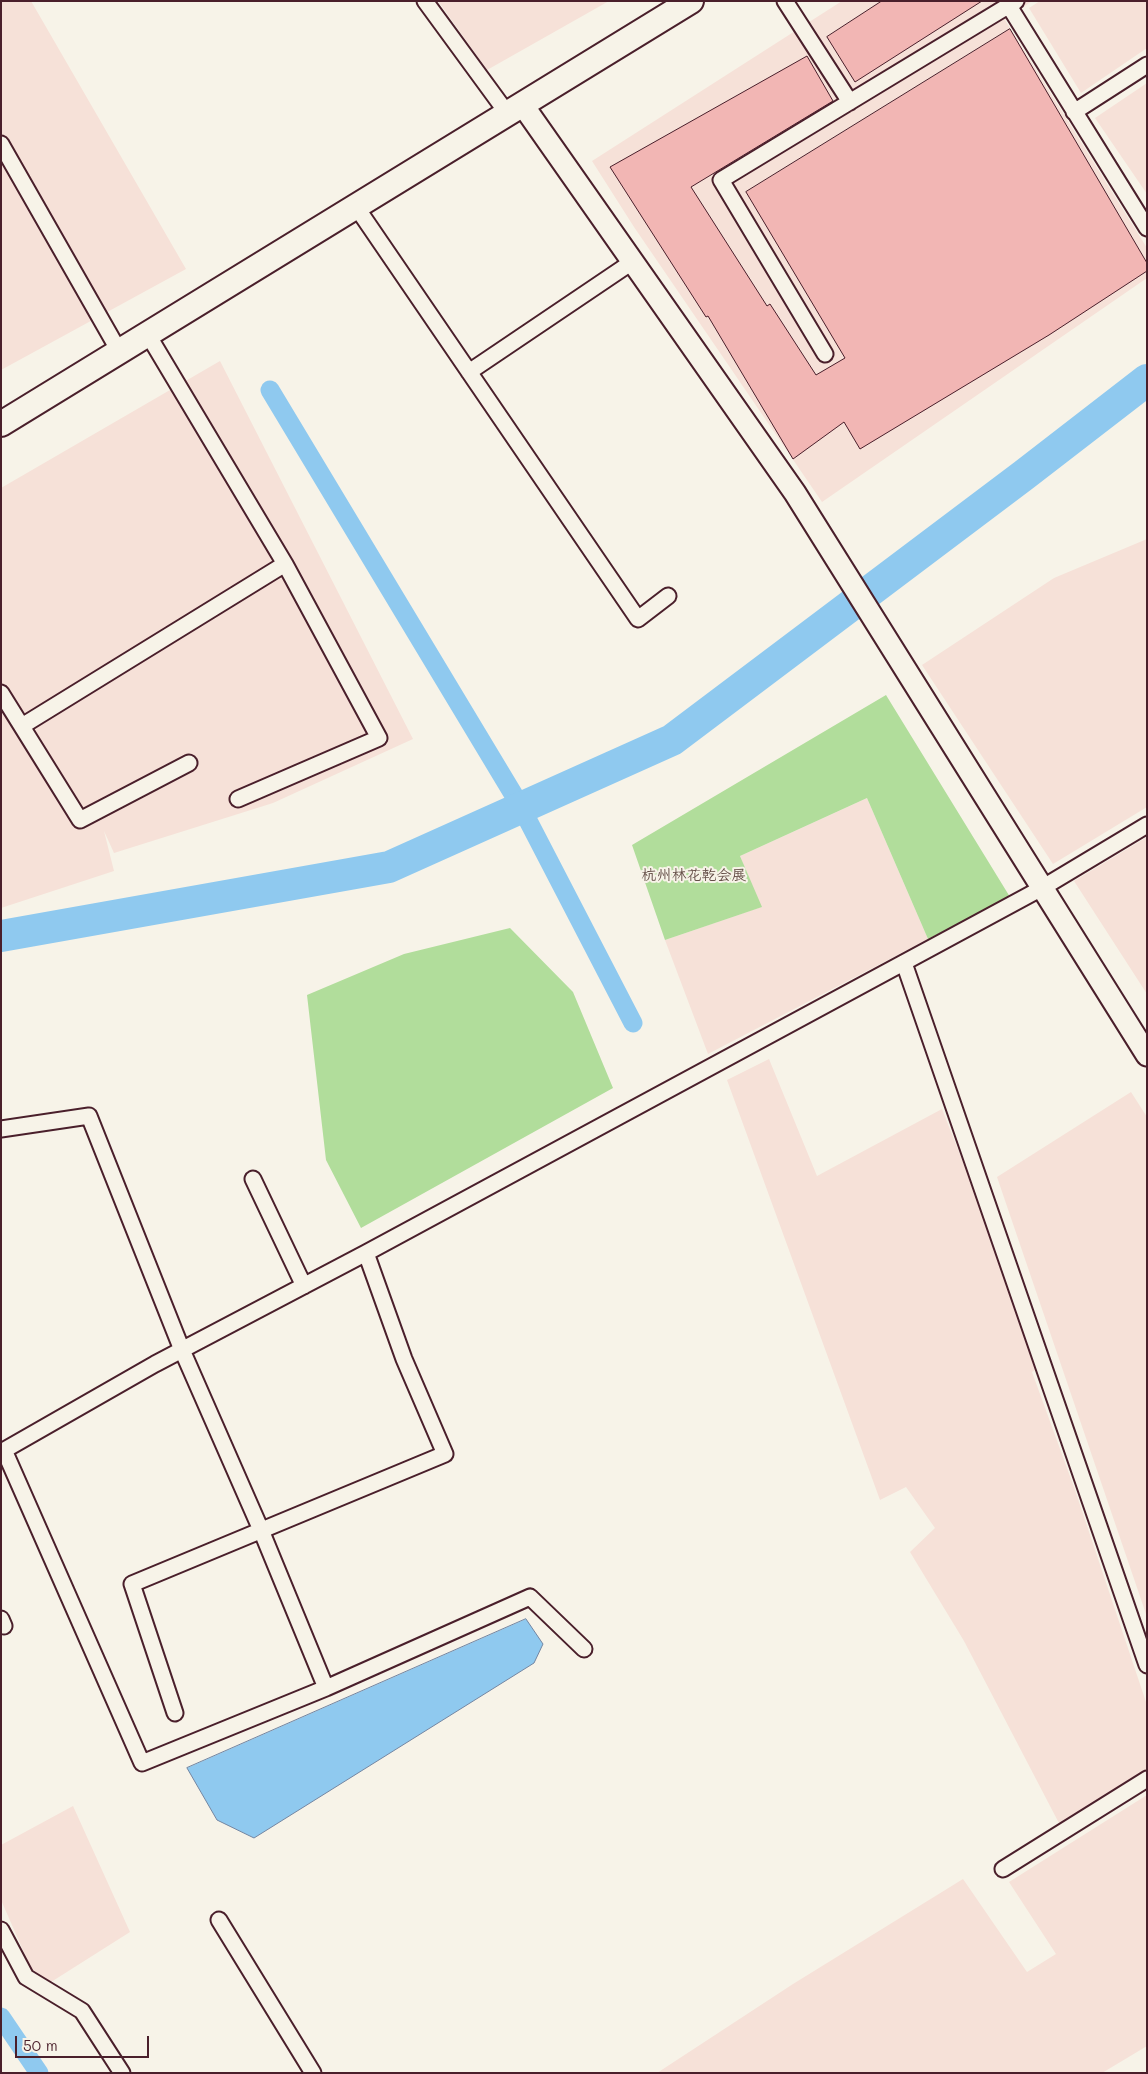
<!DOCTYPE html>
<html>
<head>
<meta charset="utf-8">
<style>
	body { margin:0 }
	#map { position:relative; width:1148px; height:2074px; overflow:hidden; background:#f7f3e8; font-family:Mali,sans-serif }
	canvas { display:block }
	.frame { position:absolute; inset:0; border:2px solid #4a1f2b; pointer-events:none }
	.scale { position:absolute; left:15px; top:2036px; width:134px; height:22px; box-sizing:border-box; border:2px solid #4a1f2b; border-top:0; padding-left:6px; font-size:15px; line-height:18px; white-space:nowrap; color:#4a1f2b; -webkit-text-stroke:4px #f7f3e8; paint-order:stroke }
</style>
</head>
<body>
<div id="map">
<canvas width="1148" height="2074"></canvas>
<div class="frame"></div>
<div class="scale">50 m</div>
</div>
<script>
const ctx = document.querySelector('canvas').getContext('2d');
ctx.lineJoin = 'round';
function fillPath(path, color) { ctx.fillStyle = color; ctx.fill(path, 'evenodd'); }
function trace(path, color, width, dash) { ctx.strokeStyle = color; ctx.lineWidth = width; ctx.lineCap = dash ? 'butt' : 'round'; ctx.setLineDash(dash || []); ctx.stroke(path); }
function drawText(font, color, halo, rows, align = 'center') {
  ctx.font = font + ' Mali,"LXGW WenKai TC",sans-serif'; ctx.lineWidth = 4; ctx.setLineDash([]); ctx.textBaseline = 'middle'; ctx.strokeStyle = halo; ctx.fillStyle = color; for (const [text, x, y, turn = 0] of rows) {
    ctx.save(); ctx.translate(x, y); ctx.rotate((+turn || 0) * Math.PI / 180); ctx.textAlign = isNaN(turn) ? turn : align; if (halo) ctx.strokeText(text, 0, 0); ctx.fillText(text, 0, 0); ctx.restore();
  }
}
const built = new Path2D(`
	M1,1h30l155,268 -185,101z
	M438,1h171l-122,69z
	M842,1h190l-27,19 142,228v30l-325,224 -188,-275 -42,-66z
	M1040,1h107v47l-66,45 -52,-85z
	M1147,83v111l-52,-76z
	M220,361l193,378 -140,64 -159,50 -10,-22 10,40 -113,37v-420z
	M1147,539v268l-94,57 -131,-199 132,-87z
	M867,798l61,141 -220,115 -43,-114 96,-33 -21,-51z
	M1147,837v157l-73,-113z
	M769,1059l48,117 125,-67 101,256 -11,7 43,118 72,215v72l-86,50 -97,-186 -54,-89 25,-24 -29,-41 -26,13 -153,-420z
	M1131,1092l16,25v500l-150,-440z
	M1147,1795v251l-45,27h-445l136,-89 170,-105 64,93 29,-18 -47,-72z
	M73,1806l57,126 -90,57 -39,-89v-55z`);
const green = new Path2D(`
	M886,695l124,202 -82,42 -61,-141 -127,58 22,51 -97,33 -33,-95z
	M510,928l63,64 40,96 -252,140 -35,-68 -19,-165 97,-41z`);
const water = new Path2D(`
	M526,1619l17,25 -9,19 -280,175 -37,-18 -30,-52z`);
const canal = new Path2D(`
	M270,390l251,417 112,216
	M1,2017l38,56`);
const river = new Path2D(`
	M1,936l388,-69 283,-127 352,-265 123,-95`);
const building = new Path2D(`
	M882,1h100l-127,81 -28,-45z
	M1010,29l137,234v8l-98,64 -189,114 -16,-27 -51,37 -85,-143 -2,1 -96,-150 197,-111 26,45 -142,86 76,119 3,-2 46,71 29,-17 -99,-166z`);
const street = new Path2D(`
	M425,1l82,112
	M785,1l65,101
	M1009,6l138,222
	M1074,112l73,-47
	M1,144l118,207
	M355,205l283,414 30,-23
	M825,354l-104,-174 295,-179
	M469,372l163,-110
	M1,693l79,127 109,-57
	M22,726l263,-162 -138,-231
	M238,799l141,-61 -94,-174
	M904,963l243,702
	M1,1129l88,-13 93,234 79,180 65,158 204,-91 54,52
	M253,1179l51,107
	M4,1450l138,313 184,-75
	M1,1452l154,-88 211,-111 676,-365 105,-63
	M1,1619l3,7
	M175,1713l-43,-129 313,-130 -41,-95 -38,-106
	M1003,1869l144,-90
	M219,1920l94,153
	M1,1930l25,47 56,34 40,62`);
const secondary = new Path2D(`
	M522,104l273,389 352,562`);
const primary = new Path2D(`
	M1,424l690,-423`);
const parkNames = [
	["杭州林花乾会展",694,875]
];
fillPath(built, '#f6e1d8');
fillPath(green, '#b1dd9b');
fillPath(water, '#8fc9ef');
trace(water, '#7385a1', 1);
trace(canal, '#8fc9ef', 19);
trace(river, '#8fc9ef', 32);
fillPath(building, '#f2b6b4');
trace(building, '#4a1f2b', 1);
trace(street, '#4a1f2b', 19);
trace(secondary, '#4a1f2b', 25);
trace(primary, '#4a1f2b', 28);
trace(street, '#f7f3e8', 15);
trace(secondary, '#f7f3e8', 21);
trace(primary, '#f7f3e8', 24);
drawText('15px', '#644e47', '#f7f3e8', parkNames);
</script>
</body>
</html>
